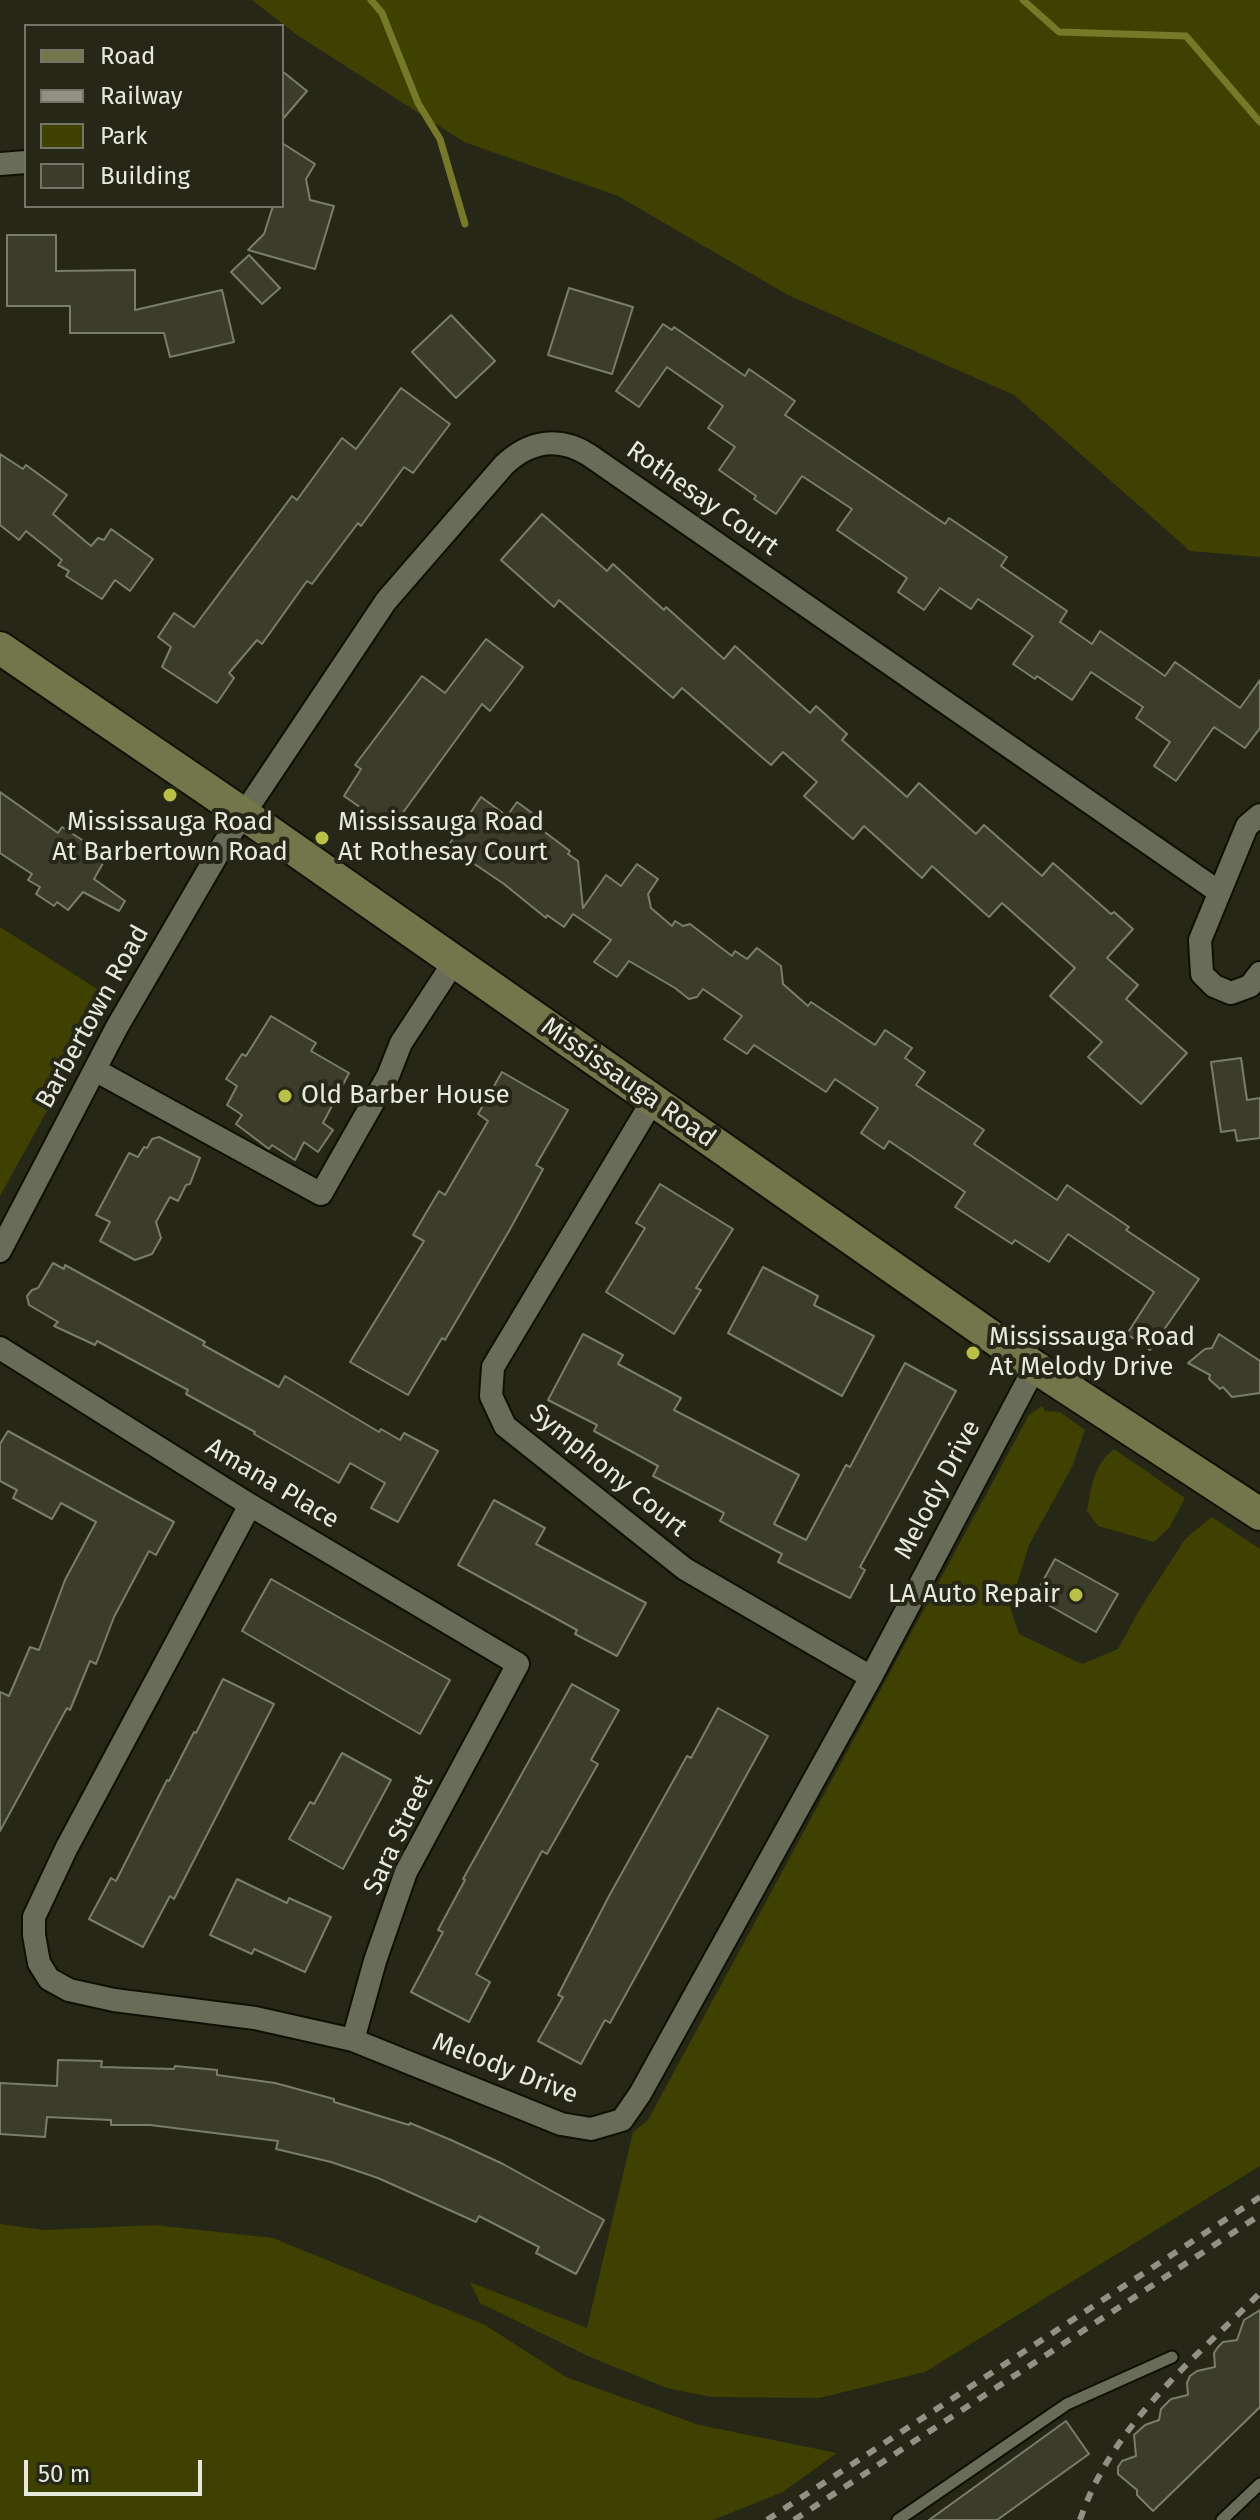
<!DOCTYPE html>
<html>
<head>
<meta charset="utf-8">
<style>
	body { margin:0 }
	#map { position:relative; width:1260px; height:2520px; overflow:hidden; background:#262717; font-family:"Fira Sans",sans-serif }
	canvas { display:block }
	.legend { position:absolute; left:24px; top:24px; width:260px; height:184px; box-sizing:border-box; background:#262717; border:2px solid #747567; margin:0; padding:10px 14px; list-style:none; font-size:24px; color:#e8e9df }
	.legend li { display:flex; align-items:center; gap:16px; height:40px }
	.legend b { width:40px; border:2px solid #747567 }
	.scale { position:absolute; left:24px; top:2460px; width:178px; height:36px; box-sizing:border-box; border:4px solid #e8e9df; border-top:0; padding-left:10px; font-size:24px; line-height:28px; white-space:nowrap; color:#e8e9df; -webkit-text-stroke:6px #262717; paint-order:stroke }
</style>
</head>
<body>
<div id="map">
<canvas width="1260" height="2520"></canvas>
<ul class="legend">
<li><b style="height:10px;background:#73764a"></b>Road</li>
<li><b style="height:10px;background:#919285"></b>Railway</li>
<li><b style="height:22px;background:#3f4100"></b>Park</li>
<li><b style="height:22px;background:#3b3c2c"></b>Building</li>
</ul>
<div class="scale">50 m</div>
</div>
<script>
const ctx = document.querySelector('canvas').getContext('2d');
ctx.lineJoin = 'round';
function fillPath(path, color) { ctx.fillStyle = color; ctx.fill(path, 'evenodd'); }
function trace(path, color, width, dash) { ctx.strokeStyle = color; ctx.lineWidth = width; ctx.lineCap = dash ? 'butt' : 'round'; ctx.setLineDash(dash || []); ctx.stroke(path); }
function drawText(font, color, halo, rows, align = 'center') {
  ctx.font = font + ' "Fira Sans",sans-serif'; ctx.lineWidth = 8; ctx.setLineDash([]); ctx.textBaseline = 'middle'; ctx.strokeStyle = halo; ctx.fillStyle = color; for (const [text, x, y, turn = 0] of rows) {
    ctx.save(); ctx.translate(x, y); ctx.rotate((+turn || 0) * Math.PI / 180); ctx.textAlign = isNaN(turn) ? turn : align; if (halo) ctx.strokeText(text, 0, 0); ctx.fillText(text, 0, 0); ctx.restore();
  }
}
const green = new Path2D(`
	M252,0h1008v557l-70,-6 -176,-156 -226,-100 -170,-99 -154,-54 -167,-107z
	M0,927l110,70 -110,199z
	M1042,1406l3,5 15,1 25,18 -13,37 -43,78 -19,62 9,27 63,30 36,-15 23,-42 45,-69 26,-21 48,32v617l-335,206 -106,26 -108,-1 -44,-9 -77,-31 -110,-54 -10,-21 117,46 46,-196 15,-12 381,-705z
	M1114,1449l71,49 -16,30 -15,14 -56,-16 -11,-15c4,-23 7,-47 27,-62z
	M0,2224l43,6 112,-5 118,13 212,87 81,52 133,48 138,28 -54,39 -70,28h-713z`);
const stream = new Path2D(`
	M371,0l11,13 36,90 22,36 25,85
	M1023,0l36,32 127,4 74,86`);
const building = new Path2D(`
	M282,71l25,20 -25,29z
	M282,143l33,21 -9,15 4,21 24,6 -19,63 -67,-19 16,-16 9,-28h9z
	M7,235h49v36l79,-1v40l87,-20 12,52 -64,15 -6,-24h-94v-27h-63z
	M249,255l31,33 -18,16 -31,-32z
	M569,288l64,19 -21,67 -64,-19z
	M451,315l44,46 -39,37 -44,-46z
	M663,324l9,6 2,-3 71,49 4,-7 46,32 -10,14 160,109 4,-6 58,39 -6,9 66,45 -7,11 32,22 8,-13 65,45 10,-14 65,46 20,-28v48l-15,20 -31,-21 -38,54 -22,-15 16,-24 -34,-24 7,-11 -52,-35 -19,28 -35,-24 -2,3 -22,-15 20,-28 -55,-37 -7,10 -31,-21 -16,22 -26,-18 9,-14 -70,-48 15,-21 -50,-33 -26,38 -22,-15 2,-3 -37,-26 16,-23 -27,-19 15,-22 -56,-39 -28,40 -23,-16z
	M401,388l49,36 -37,49 -9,-6 -43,59 -3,-3 -46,61 -5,-3 -45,63 -5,-4 -28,33 5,5 -17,25 -55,-36 9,-20 -13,-10 16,-24 20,14 98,-131 5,4 45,-62 14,11z
	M0,454l23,15 3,-4 41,30 -14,19 38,32 7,-8 6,2 7,-11 42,30 -23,32 -15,-11 -13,19 -36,-23 3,-5 -11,-6 4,-5 -36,-29 -7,9 -19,-15z
	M542,514l65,57 6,-7 51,46 2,-3 58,52 11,-13 75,67 6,-7 31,28 -5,6 65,57 12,-14 57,51 8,-9 58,51 11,-13 58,51 3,-2 19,17 -26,29 31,27 -12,14 61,54 -46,51 -53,-47 14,-15 -52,-46 25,-28 -73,-65 -13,14 -57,-51 -10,12 -58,-52 -11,13 -49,-43 13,-14 -34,-30 -12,13 -89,-77 -9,10 -114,-98 -5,7 -53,-47z
	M486,639l37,28 -33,44 -8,-7 -91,125 -47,-33 17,-27 -6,-4 67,-89 23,17z
	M0,792l58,41 4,-6 45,29 -13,23 31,22 -6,10 -36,-19 -15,18 -11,-8 -3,4 -18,-12 4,-7 -12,-7 4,-6 -32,-21z
	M481,797l26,19 10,-14 22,16 -5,6 36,27 -2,3 10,7 5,47 23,-33 15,11 16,-22 21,15 -10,15 3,14 21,18 3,-5 8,5 7,-2 42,32 3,-5 12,8 10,-11 24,18 2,18 25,22 3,-4 64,43 10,-15 27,18 -7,10 20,14 -9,13 68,45 -10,14 83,56 10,-15 62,42 -3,3 73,49 -49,71 -23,-16 27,-42 -86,-58 -19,28 -34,-22 -3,4 -57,-37 10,-15 -76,-51 -5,8 -23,-16 17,-25 -43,-29 -9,13 -72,-47 -7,9 -23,-15 18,-23 -39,-27 -6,8 -8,2 -14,-11 -46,-27 -12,16 -23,-15 17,-22 -38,-26 -9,13 -17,-12 -1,3 -42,-34 -34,-23 -2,3 -22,-15z
	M271,1016l45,27 -5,8 38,22 -26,50 10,7 -15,22 -14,-10 -9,18 -23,-15 -3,4 -33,-25 6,-9 -15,-10 10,-19 -11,-7 16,-25 4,2z
	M1241,1058l6,42 13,-2v40l-23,3 -2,-11 -14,2 -10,-70z
	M502,1072l66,38 -32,55 7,4 -34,62 -64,109 -3,-2 -34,57 -58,-33 74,-121 -11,-6 26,-44 6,4 43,-74 -10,-7z
	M159,1137l41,21 -10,26 -4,1 -8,16 -8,-4 -14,25 5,16 -9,16 -17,6 -35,-19 10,-19 -14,-7 33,-62 9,4 6,-10 3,1 5,-9z
	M660,1184l73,45 -37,59 5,2 -27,44 -68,-42 39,-64 -9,-5z
	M53,1263l11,6 1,-4 140,77 -2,3 76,42 6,-11 94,56 2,-3 19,11 4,-7 34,18 -40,71 -27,-14 14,-25 -35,-20 -11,20 -85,-49 1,-2 -69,-38 2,-4 -91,-49 -2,4 -41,-19 4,-4 -29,-17 -2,-9 5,-6 6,-2z
	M763,1267l55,29 -4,9 60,31 -32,60 -114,-63z
	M583,1334l40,21 -5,9 63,34 -7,12 125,65 -25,49 32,16 40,-75 4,2 55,-104 51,28 -96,176 5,3 -15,28 -72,-36 4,-8 -62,-33 4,-8 -71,-37 5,-10 -64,-35 3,-6 -49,-25z
	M1219,1334l41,27v32l-28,4 -9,-10 -3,2 -11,-10 1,-4 -22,-12 17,-14 7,-1z
	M8,1431l166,91 -18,33 -7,-4 -35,66 -18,47 -6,-3 -20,49 -3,-2 -67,123v-139l9,4 21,-49 9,3 26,-70 31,-58 -35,-19 -9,16 -39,-21 4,-8 -17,-9v-37z
	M494,1500l51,28 -9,16 110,59 -29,53 -42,-22 2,-4 -119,-65z
	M1055,1559l63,35 -22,38 -62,-35z
	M271,1579l179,101 -30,54 -178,-103z
	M223,1679l51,25 -100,195 -4,-3 -27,51 -54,-28 22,-41 5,3 51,-101 2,1 25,-49 2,1z
	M572,1684l47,26 -28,50 7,4 -51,90 -5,-3 -66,123 14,8 -21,40 -58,-30 32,-60 -5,-2 27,-50 -2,-1z
	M718,1708l50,28 -158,287 -5,-3 -24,44 -43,-23 25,-44 -5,-2 51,-99 78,-140 4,2z
	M342,1753l49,27 -48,89 -54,-30 21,-37 4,2z
	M237,1879l50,24 2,-5 42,19 -26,55 -51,-23 -2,5 -42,-19z
	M58,2060l44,1 -1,6 73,2 1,-3 42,4v5l58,8 59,16v3l75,23 1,-2 41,17 52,24 101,56 -28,54 -40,-21 3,-6 -60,-31 -3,6 -98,-44 -47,-16 -55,-13 2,-8 -128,-16h-39v-5l-64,-3 -2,20 -45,-3v-51l57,3z
	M1260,2310v97l-107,104 -16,-16v-5l-19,-16v-7l4,-6 14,-5 -2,-21 11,-10 14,-5 2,-11 10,-10 17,-4 -1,-12 3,-7 7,-5 18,-4 -1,-14 4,-6 5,-5 14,-2 7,-20z
	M1066,2421l23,33 -92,66h-68z`);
const lane = new Path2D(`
	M898,2520l169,-116 105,-47
	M1222,2520l38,-36`);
const street = new Path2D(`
	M0,164l26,-2
	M1260,815l-13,11 -47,114 2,34 12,12 17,7 19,-7 10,-13
	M95,1070l226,124 67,-118 13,-33 53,-81
	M653,1100l-160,267 -2,29 14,30 180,143 186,108
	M0,1251l117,-224 106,-182 163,-244 118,-136c25,-24 55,-29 85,-10l630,437
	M0,1348l250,157 268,159 -112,208 -31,89 -22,79
	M250,1505l-184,344 -32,68v18l5,28 10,16 20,11 45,10 141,18 98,22 208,84 30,5 31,-9 18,-26 231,-417 164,-310`);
const secondary = new Path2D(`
	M0,648l245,167 790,552 225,147`);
const rail = new Path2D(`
	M767,2520l493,-323
	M794,2520l466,-305
	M1080,2520c32,-95 111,-158 180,-227`);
const markers = [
	[170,795,8,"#bac045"],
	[322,838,8,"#bac045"],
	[285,1096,8,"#bac045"],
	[973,1353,8,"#bac045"],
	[1076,1595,8,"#bac045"]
];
const streetNames = [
	["Rothesay Court",702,499,35],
	["Barbertown Road",93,1017,-61],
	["Mississauga Road",628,1083,35],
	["Symphony Court",608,1471,39],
	["Amana Place",272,1484,31],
	["Melody Drive",938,1490,-62],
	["Sara Street",399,1835,-65],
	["Melody Drive",505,2069,21]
];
const poiNames = [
	["Mississauga Road",170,823,"center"],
	["At Barbertown Road",170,853,"center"],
	["Mississauga Road",338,823],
	["At Rothesay Court",338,853],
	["Old Barber House",301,1096],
	["Mississauga Road",989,1338],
	["At Melody Drive",989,1368],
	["LA Auto Repair",1060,1595,"right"]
];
fillPath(green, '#3f4100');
trace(stream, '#757928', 7);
fillPath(building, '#3b3c2c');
trace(building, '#7b7d6b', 2);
trace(lane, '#0f1003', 15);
trace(street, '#0f1003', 26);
trace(secondary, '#0f1003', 36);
trace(lane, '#6a6c5a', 11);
trace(street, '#6a6c5a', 22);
trace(secondary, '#73764a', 32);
trace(rail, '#919285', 6, [10, 10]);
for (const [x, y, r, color] of markers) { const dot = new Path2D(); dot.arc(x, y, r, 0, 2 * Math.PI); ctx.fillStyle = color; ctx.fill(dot); trace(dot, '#262717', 3); }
drawText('26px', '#e8e9df', '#262717', streetNames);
drawText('26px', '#e8e9df', '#262717', poiNames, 'left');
</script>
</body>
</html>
